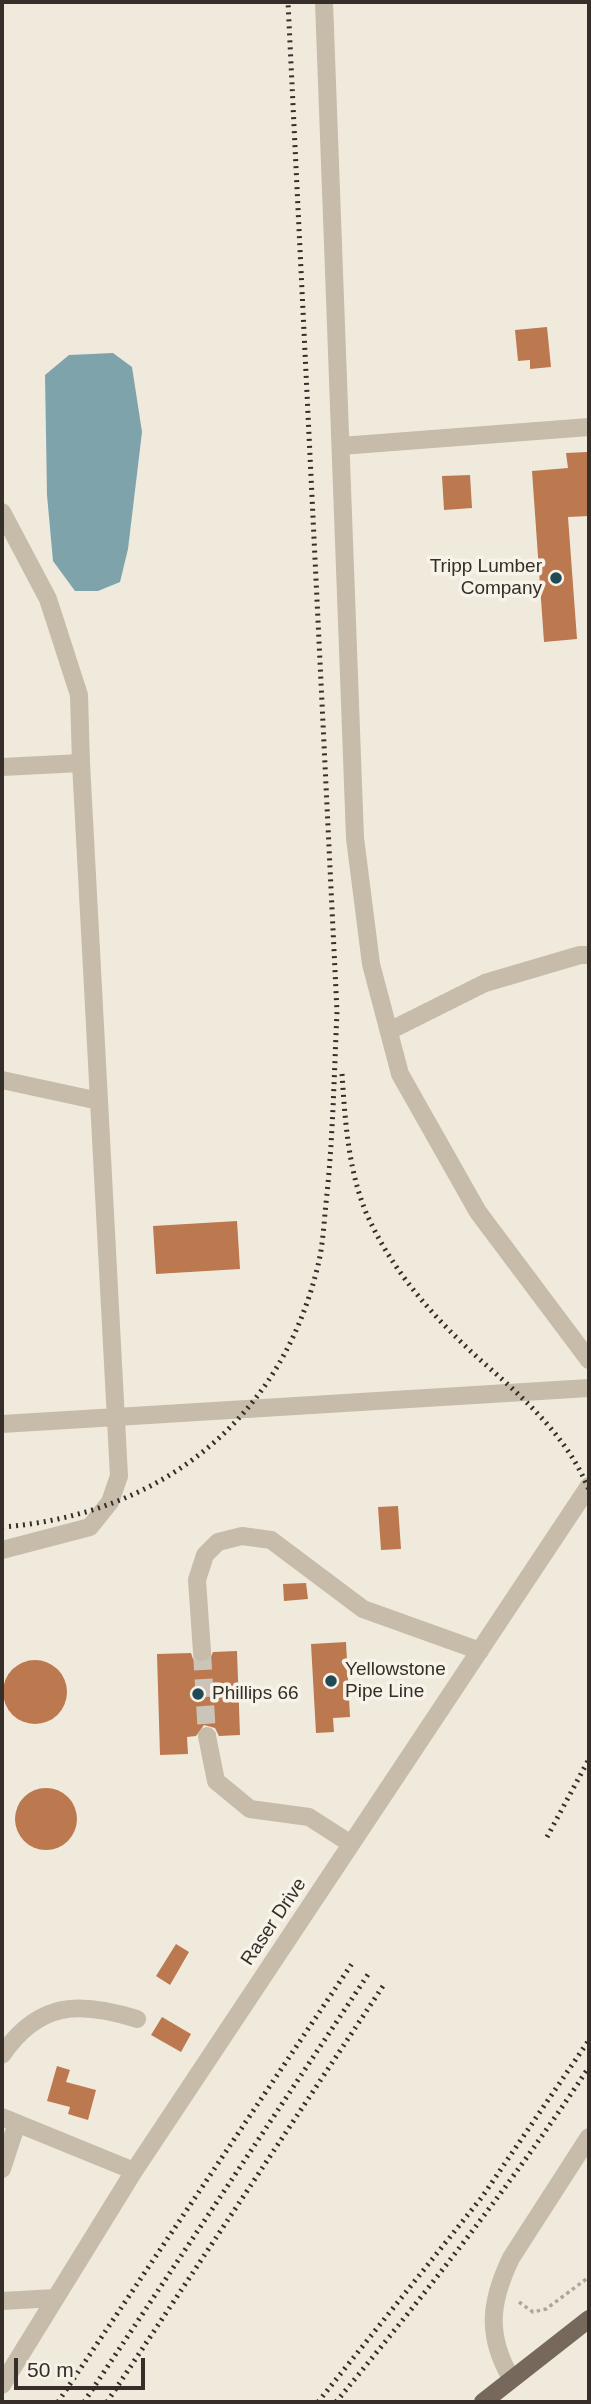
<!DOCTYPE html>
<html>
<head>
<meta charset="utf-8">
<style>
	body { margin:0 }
	#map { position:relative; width:591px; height:2404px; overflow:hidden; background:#f0eadd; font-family:Arial,sans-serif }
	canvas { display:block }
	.frame { position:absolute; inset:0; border:4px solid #352e29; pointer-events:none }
	.scale { position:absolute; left:14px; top:2358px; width:131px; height:32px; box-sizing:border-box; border:4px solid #352e29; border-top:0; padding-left:9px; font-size:21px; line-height:24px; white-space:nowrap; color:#352e29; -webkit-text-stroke:5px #f8f3e9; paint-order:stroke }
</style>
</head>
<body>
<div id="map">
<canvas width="591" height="2404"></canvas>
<div class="frame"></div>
<div class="scale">50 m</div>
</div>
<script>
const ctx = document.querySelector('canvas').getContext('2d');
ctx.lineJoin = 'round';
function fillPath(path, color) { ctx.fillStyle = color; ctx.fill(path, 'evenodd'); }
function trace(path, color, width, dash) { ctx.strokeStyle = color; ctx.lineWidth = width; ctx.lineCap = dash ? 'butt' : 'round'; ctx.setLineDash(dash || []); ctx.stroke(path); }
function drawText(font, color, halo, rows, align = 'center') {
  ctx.font = font + ' Arial,sans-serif'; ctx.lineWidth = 7; ctx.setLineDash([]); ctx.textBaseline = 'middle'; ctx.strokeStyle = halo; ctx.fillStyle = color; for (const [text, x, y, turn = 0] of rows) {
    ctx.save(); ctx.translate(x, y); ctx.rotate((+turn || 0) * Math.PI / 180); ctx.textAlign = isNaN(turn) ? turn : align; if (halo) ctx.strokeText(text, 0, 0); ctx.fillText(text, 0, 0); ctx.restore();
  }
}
const water = new Path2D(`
	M113,353l19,14 10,65 -14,117 -8,33 -22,9h-23l-22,-30 -6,-66 -2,-120 24,-20z`);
const building = new Path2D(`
	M547,327l4,40 -21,2v-9l-12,1 -3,-31z
	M587,452l2,64 -21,1 9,122 -33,3 -12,-171 36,-3 -2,-15z
	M470,475l2,33 -28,2 -2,-34z
	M237,1221l3,48 -84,5 -3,-48z
	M398,1506l3,43 -20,1 -3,-43z
	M306,1583l2,16 -24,2 -1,-17z
	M346,1642l4,75 -17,1 1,14 -18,1 -5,-89z
	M237,1651l3,84 -21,1 -4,-8 -11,-3 -8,11 -9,1 1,17 -28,1 -3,-101 34,-1 2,6 9,4 7,-2 4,-9z
	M3 1692a32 32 0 1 1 64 0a32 32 0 1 1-64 0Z
	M15 1819a31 31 0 1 1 62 0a31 31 0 1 1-62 0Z
	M176,1944l13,8 -19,33 -14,-9z
	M162,2017l29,17 -10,18 -30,-17z
	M57,2066l13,4 -4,12 30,8 -8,30 -20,-6 2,-7 -23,-6z`);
const minorTunnel = new Path2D(`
	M202,1652l5,84`);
const path = new Path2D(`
	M519,2302l14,10 13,-3 43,-32`);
const minor = new Path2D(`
	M324,2l31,836 16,126 29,110 78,138 111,148
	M341,446l248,-19
	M2,512l46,87 31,96 2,68
	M2,767l79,-4 38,713 -9,26 -20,25 -88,23
	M389,1031l96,-48 95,-28h9
	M2,1080l97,21
	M2,1424l587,-36
	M202,1652l-5,-72 8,-25 13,-13 24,-6 29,4 92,69 117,42
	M207,1736l9,45 34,28 59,8 42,27
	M2,2055c37,-54 78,-54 135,-36
	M2,2117l132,54
	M2,2169l15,-46
	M2,2301l53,-3
	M511,2378c-25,-43 -21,-76 0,-120l78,-121
	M2,2385l132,-214 455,-685`);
const major = new Path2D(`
	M483,2402l106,-83`);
const rail = new Path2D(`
	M342,1074c3,45 6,93 23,136 24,57 67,106 112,147 43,38 90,78 112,133
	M2,1527c159,-12 281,-108 317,-266 4,-18 5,-39 7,-58 7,-63 8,-127 11,-191l-49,-1010
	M547,1837l42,-78
	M58,2402l295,-440
	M84,2402l285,-429
	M107,2402l278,-419
	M318,2402l164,-205 107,-157
	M336,2402c89,-108 176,-218 253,-335`);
const markers = [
	[556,578,7,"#224a54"],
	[331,1681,7,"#224a54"],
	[198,1694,7,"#224a54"]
];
const poiNames = [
	["Tripp Lumber",542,567,"right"],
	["Company",542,589,"right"],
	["Yellowstone",345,1670],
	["Pipe Line",345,1692],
	["Phillips 66",212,1694]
];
const streetNames = [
	["Raser Drive",274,1922,-56]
];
fillPath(water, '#7ea3ab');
fillPath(building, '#bc784f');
trace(minorTunnel, '#cbc4b9', 18, [18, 9]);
trace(path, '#b3a594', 3.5, [3.5, 3.5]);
trace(minor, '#c7bbaa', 18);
trace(major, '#76685b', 18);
trace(rail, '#352e29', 5, [2, 5]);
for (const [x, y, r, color] of markers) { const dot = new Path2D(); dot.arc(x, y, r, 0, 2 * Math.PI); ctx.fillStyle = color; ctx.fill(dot); trace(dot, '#f8f3e9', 2.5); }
drawText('19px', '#352e29', '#f8f3e9', poiNames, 'left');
drawText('19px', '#352e29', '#f8f3e9', streetNames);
</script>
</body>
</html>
